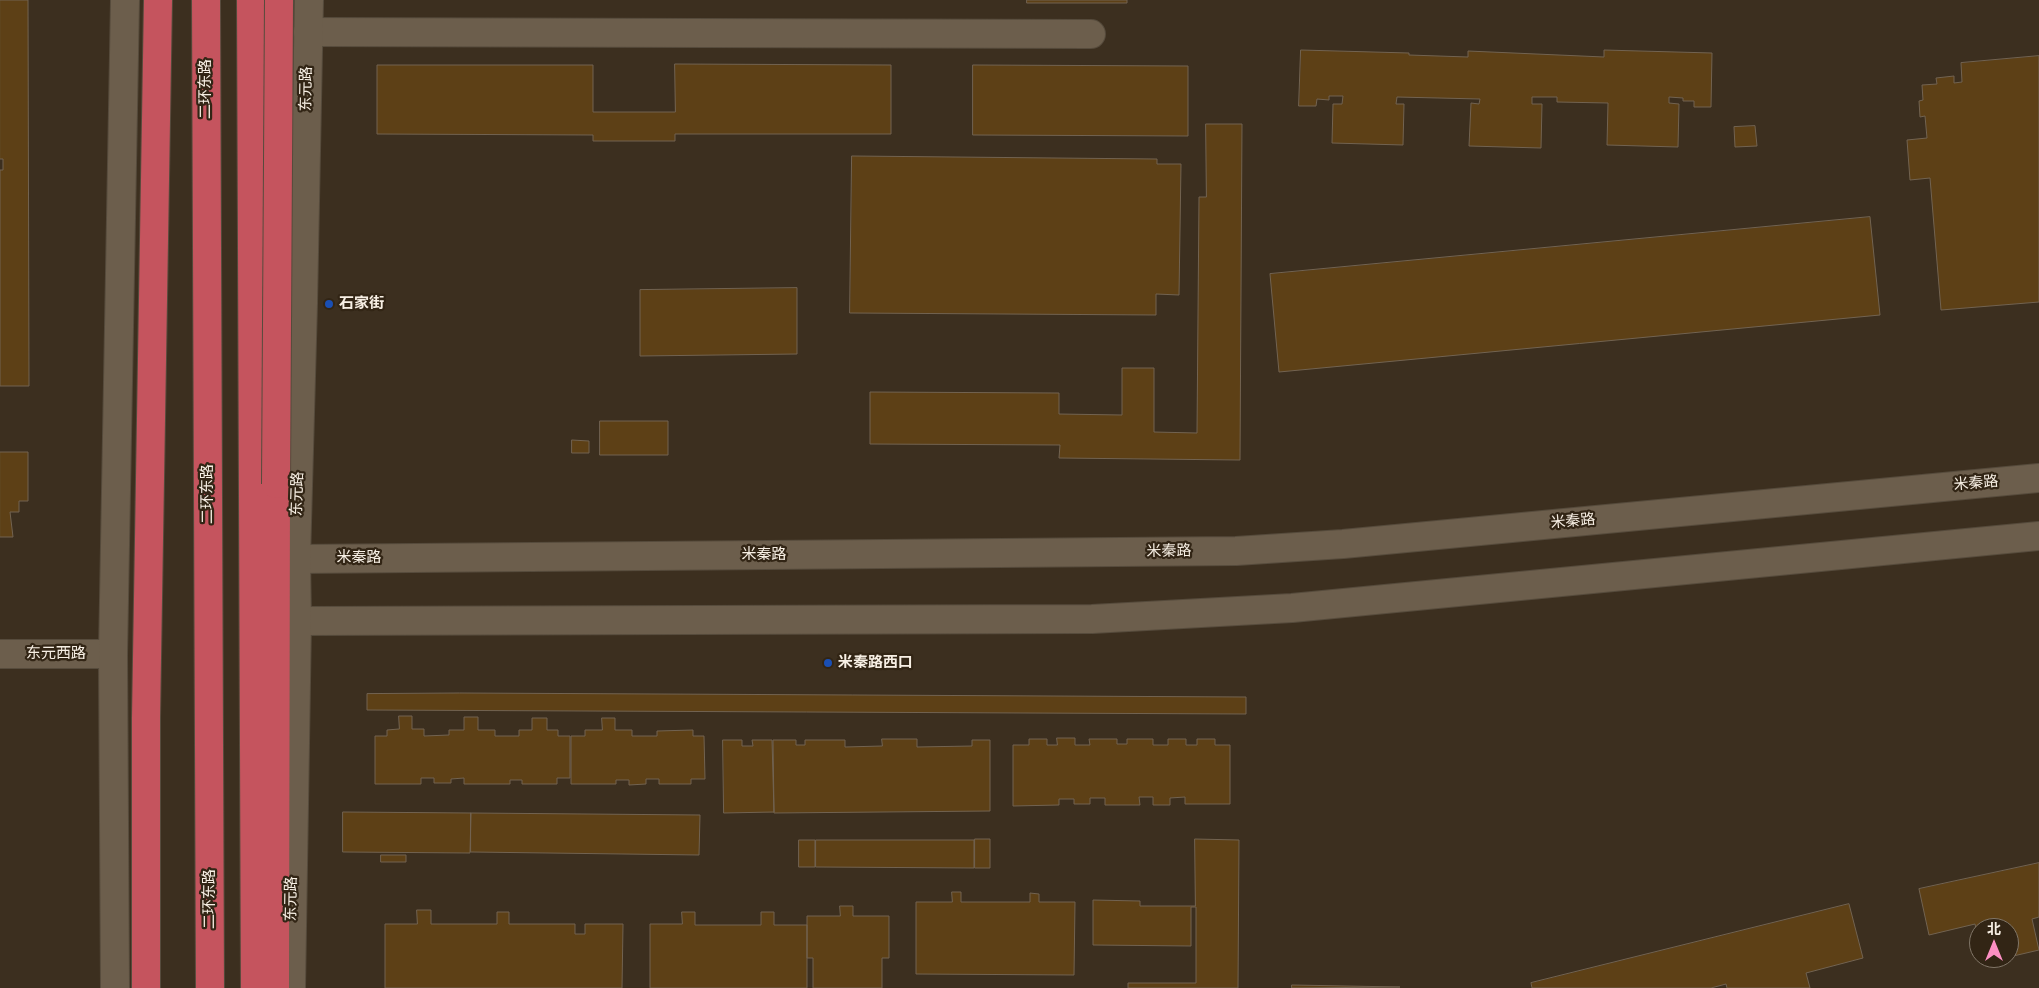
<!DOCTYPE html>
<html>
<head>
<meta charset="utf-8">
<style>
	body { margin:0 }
	#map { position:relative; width:2039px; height:988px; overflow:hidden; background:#3c2f1f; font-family:"Titillium Web","Noto Sans SC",sans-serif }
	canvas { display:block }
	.north { position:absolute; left:1969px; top:918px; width:50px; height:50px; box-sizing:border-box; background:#322515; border:1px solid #817668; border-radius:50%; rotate:0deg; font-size:14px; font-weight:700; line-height:20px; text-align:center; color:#f7efe4 }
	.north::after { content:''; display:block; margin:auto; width:18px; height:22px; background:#fc8fc3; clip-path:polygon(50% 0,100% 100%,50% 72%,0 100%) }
</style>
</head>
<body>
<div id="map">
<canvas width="2039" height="988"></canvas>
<div class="north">北</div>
</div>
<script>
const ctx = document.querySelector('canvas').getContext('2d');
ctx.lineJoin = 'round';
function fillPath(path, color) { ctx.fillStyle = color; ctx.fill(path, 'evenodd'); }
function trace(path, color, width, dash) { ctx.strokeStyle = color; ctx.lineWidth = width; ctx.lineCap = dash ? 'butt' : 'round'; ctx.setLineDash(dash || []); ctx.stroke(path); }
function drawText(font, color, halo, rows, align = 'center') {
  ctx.font = font + ' "Titillium Web","Noto Sans SC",sans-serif'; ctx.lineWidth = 4.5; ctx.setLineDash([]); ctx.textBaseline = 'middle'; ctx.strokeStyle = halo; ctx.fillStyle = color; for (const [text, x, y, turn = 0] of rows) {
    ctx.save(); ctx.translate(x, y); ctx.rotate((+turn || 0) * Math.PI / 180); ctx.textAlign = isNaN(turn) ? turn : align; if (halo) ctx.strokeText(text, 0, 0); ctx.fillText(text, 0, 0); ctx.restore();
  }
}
const building = new Path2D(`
	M0,0h28l1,386h-29v-216h3v-11h-3z
	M1027,0h100v3h-100z
	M1301,50l108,3v2l59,2v-6l136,6v-7l108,3 -1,54h-17v-6h-11v-3l-14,-1v6l10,1 -1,43 -71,-2 1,-42 -51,-1v-5h-25v7h10l-1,44 -72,-2 2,-43 8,1 1,-5 -83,-2 -1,7h8l-1,41 -71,-2 1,-39h9l1,-8h-14v4l-12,-1 -1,7h-17z
	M2039,56v246l-98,8 -11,-132 -20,2 -3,-40 20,-2 -2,-22 -5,1 -1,-16 4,-1 -1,-15 15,-1 -1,-6 18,-2v7l8,-1 -1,-19z
	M675,64l216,1v69h-216v7h-82v-6l-216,-1v-69h216v47h82z
	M973,65l215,1v70l-215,-1z
	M1206,124h36l-2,336 -181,-2 1,-13 -190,-1v-52l189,1v21l63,1v-47h32v64l43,1 2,-236h7z
	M1755,126l2,20 -22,1 -1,-20z
	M852,156l305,3v5h24l-2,131 -23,-1v21l-306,-2z
	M1870,217l10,98 -601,57 -9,-98z
	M797,288v66l-157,2v-66z
	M600,421h68v34h-68z
	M572,440l17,1v12h-17z
	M0,452h28v49h-9v11h-9l3,25h-13z
	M460,693l786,4v17l-879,-4v-16z
	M399,716h13v13h12v7l25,-1v-5h15v-13h14v13h17v6h24v-6h13v-12h15v12h11v6h12v42h-13v6h-35v-4h-12v4h-46v-6l-13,1v4h-17v-5h-13v6h-46v-48h12v-6l12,-1z
	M602,718h13v12h17v6h25v-5l36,-1v6h11l1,43h-14v5h-32v-5h-13v5l-17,1v-5h-13v4h-45v-48h14v-6h17z
	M1057,738h18v7h15l-1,-6h28v5h10v-5h26v6h15v-6h18v6h11v-6h18v6h15v59h-45v-7l-15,1v7h-17v-8h-14l1,8h-35v-7h-15v6h-16v-5h-15v6l-46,1v-61h16v-6h18v6h10z
	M882,739h35v8l55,-1v-6h18v71l-216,2 -1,-73h23v5h9v-5h40v7l37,-1z
	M723,740h19v6h11l-1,-6h20l2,72 -50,1z
	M343,812l128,1 -1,40 -127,-1z
	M471,813l229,2 -1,40 -228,-3z
	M975,839h15v29h-15z
	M1195,839l44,1 -1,148h-110v-5h68v-76h-5v39l-98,-1v-45l47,1v5h55z
	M799,840h16v27h-16z
	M816,840h158v28l-158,-1z
	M381,855h25v7h-25z
	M2039,863v54l-7,2 7,31 -30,7v-29h-30v14l-4,-18 -46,11 -10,-46z
	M952,892h9v10h69v-9l9,1v8h36l-1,73 -158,-1v-72h36z
	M1849,904l14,54 -57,15 4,15h-83l-1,-4 -15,4h-179l-1,-5z
	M840,906h13v10h36v42h-7v30h-69v-30h-6v-42h33z
	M417,910h14v14h66v-12h12v12h66v10h10v-10h38l-1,64h-237v-64h32z
	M682,912h13v13h66v-13h13v13h33v63h-157v-64h32z
	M1983,958h21l-20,4z
	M1292,985l108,2 -108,1z`);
const minor = new Path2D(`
	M308,32l783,2`);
const tertiary = new Path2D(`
	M296,559l940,-8 107,-7 696,-66
	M297,621l795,-2 200,-11 747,-72
	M0,654h113`);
const secondary = new Path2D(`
	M115,988l-2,-334 12,-654
	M291,988l6,-367 -1,-62 7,-256 6,-303`);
const trunk = new Path2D(`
	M206,0l4,988
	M251,0l4,988
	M146,988v-270l12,-718
	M275,988l1,-504`);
const trunkBridge = new Path2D(`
	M276,484l3,-484`);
const markers = [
	[329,304,5,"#1a4fb4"],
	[828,663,5,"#1a4fb4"]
];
const streetNames = [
	["二环东路",206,89,-90],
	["东元路",307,89,-89],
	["米秦路",1976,484,-5],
	["二环东路",208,494,-90],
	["东元路",298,494,-88],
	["米秦路",1573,522,-5],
	["米秦路",1169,552,-1],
	["米秦路",764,555],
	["米秦路",359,558],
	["东元西路",56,654],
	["二环东路",210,899,-90],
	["东元路",292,899,-89]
];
const poiNames = [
	["石家街",339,304],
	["米秦路西口",838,663]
];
fillPath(building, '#5d4016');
trace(building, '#726351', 1);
trace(minor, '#564b3c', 30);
trace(tertiary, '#564b3c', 30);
trace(secondary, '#564b3c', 30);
trace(trunk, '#564b3c', 30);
trace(minor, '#6c5e4c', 28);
trace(tertiary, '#6c5e4c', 28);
trace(secondary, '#6c5e4c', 28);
trace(trunk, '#c5545e', 28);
trace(trunkBridge, '#564b3c', 30, []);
trace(trunkBridge, '#c5545e', 28);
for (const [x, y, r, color] of markers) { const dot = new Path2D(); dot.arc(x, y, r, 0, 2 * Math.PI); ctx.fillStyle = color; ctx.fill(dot); trace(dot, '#322515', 2); }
drawText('15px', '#f7efe4', '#322515', streetNames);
drawText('bold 15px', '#f7efe4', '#322515', poiNames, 'left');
</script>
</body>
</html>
